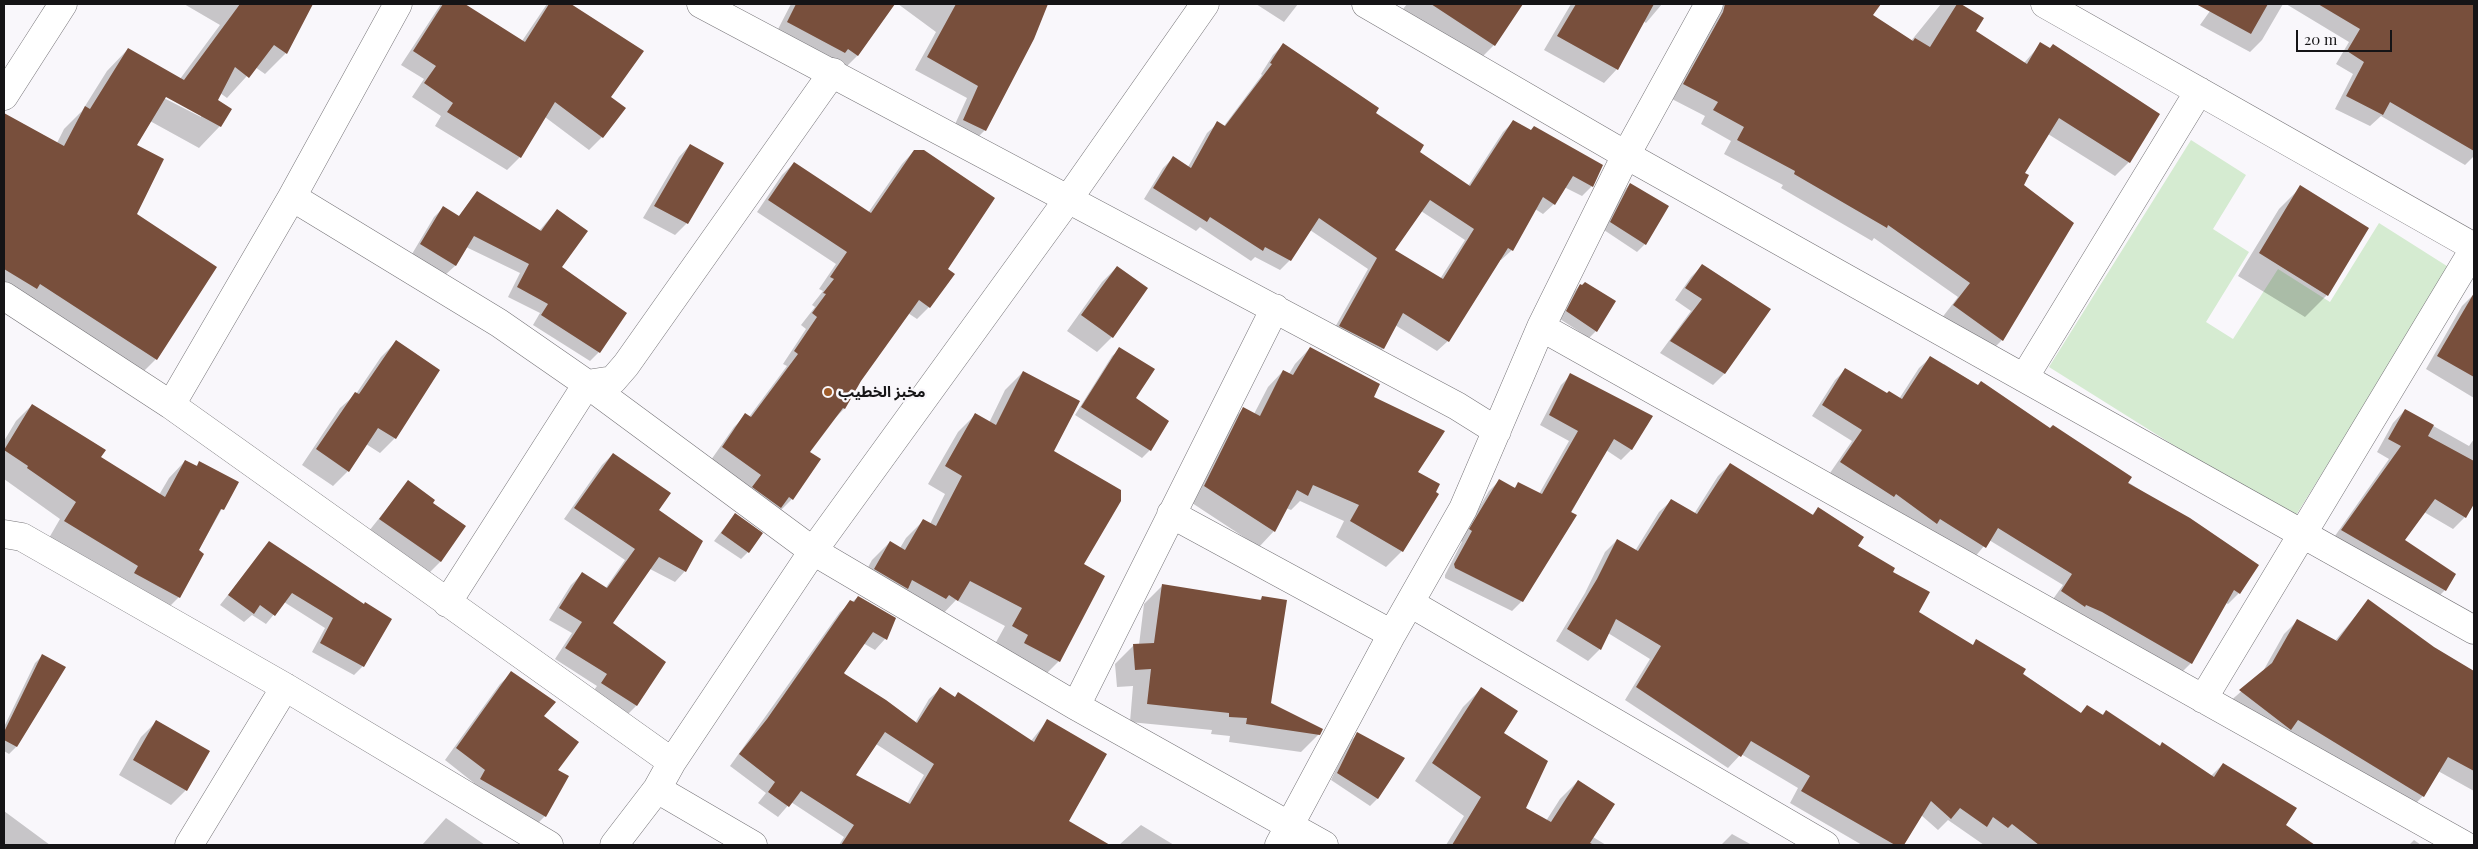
<!DOCTYPE html>
<html>
<head>
<meta charset="utf-8">
<style>
	body { margin:0 }
	#map { position:relative; width:2478px; height:849px; overflow:hidden; background:#f9f7fb; font-family:"Playfair Display",serif }
	canvas { display:block }
	.frame { position:absolute; inset:0; border:5px solid #151416; pointer-events:none }
	.scale { position:absolute; left:2296px; top:30px; width:96px; height:22px; box-sizing:border-box; border:2px solid #151416; border-top:0; padding-left:6px; font-size:15px; line-height:18px; white-space:nowrap; color:#151416; -webkit-text-stroke:4px #f9f7fb; paint-order:stroke }
</style>
</head>
<body>
<div id="map">
<canvas width="2478" height="849"></canvas>
<div class="frame"></div>
<div class="scale">20 m</div>
</div>
<script>
const ctx = document.querySelector('canvas').getContext('2d');
ctx.lineJoin = 'round';
function fillPath(path, color) { ctx.fillStyle = color; ctx.fill(path, 'evenodd'); }
function trace(path, color, width, dash) { ctx.strokeStyle = color; ctx.lineWidth = width; ctx.lineCap = dash ? 'butt' : 'round'; ctx.setLineDash(dash || []); ctx.stroke(path); }
function drawText(font, color, halo, rows, align = 'center') {
  ctx.font = font + ' "Playfair Display","Noto Sans Arabic",serif'; ctx.lineWidth = 5; ctx.setLineDash([]); ctx.textBaseline = 'middle'; ctx.strokeStyle = halo; ctx.fillStyle = color; for (const [text, x, y, turn = 0] of rows) {
    ctx.save(); ctx.translate(x, y); ctx.rotate((+turn || 0) * Math.PI / 180); ctx.textAlign = isNaN(turn) ? turn : align; if (halo) ctx.strokeText(text, 0, 0); ctx.fillText(text, 0, 0); ctx.restore();
  }
}
const green = new Path2D(`
	M2191,140l55,35 -33,54 36,23 -43,70 27,17 45,-70 52,33 49,-79 71,45 -157,252 -244,-153z`);
const shadow = new Path2D(`
	M184,4h128l-26,49 -21,21 -10,-7 -28,31 -7,-5 -4,8 4,25 -21,22 -49,-27 -14,25 -1,69 21,144 -21,21 -131,-77v-181l5,-5 48,26 7,-14 18,-18 25,-40 21,-22 52,30 40,-54zM161,93l40,22v2l-41,-21z
	M441,4h21l60,37 25,-37h21l74,48 -33,45 -7,40 -13,13 -44,-33 -25,40 -13,13 -72,-44 6,-10 -29,-19 12,-18 -23,-14z
	M791,4h103l-36,51 -13,13 -70,-33z
	M898,4h115l26,16 -54,110 -13,13 -21,-10 16,-35 -52,-28 21,-38z
	M1256,4h42l-14,18z
	M1407,4h115l-28,41 -15,15 -76,-51z
	M1571,4h91l-16,19 -3,-2 -26,48 -13,14 -60,-33z
	M1718,4h21l21,11 6,-11h113l-7,12 39,25 30,-37h17l24,14 -8,13 49,33 18,-20 88,118 -14,14 -67,-42 -24,39 -2,12 51,38 -71,117 -14,14 -47,-35 17,-22 -84,-59 -2,3 -91,-53 2,-3 -59,-31 7,-13 -30,-17 4,-8 -35,-18z
	M2215,4h68l-21,36 -12,12 -50,-27z
	M2286,4h188v152l-9,9 -84,-49 -11,10 -35,-17 18,-35 -17,-10 13,-22z
	M1284,44l90,69 44,39 50,34 35,-54 11,-11 78,65 -10,10 -18,-9 -10,17 -11,10 -8,-5 -23,41 -11,10 -2,-1 -51,82 -11,10 -42,-26 -12,24 -11,10 -42,-23 38,-67 -58,-39 -20,30 -10,10 -25,-13 -4,4 -51,-34 -4,4 -52,-32 19,-31 10,-10 15,9 19,-34 11,-10 6,3 38,-51 -1,-1 12,-19zM1421,211l44,29 -25,39 -47,-29z
	M690,145l-3,78 -12,12 -32,-17 36,-61z
	M914,151l32,118 -17,38 -12,12 -9,-6 -48,68 -16,28 -12,12 -24,31 -16,47 -12,12 -69,-51 23,-33 12,-12 3,2 38,-51 -4,-2 23,-35 -5,-4 14,-18 -3,-2 11,-14 -4,-2 17,-25 -79,-52 25,-37 12,-12 74,50 34,-49z
	M1630,184l37,22 -22,38 -8,8 -33,-22 19,-38z
	M2301,187l26,108 -22,22 -67,-41 41,-67z
	M477,193l62,38 18,-21 4,57 38,85 -9,9 -57,-36 7,-12 -32,-16 12,-24 -54,-26 -11,19 -10,9 -33,-21 22,-37 9,-9 15,9z
	M1702,266l67,43 -45,65 -11,11 -53,-32 31,-42 -16,-11 16,-23z
	M1117,267l-5,70 -15,15 -30,-21 35,-49z
	M1580,285l16,46 -7,7 -29,-19 13,-26z
	M2474,294v104l-48,-29 36,-63z
	M396,342l-1,96 -15,15 -14,-9 -18,27 -15,15 -31,-21 38,-57 16,-14 25,-37z
	M1310,348l63,50 43,75 -14,78 -16,16 -50,-30 8,-16 -44,-20 -9,9 -5,-2 -12,23 -15,16 -70,-46 39,-77 15,-15 11,5 14,-27 15,-16 6,3 6,-10z
	M1120,349l14,49 34,24 -18,28 -8,8 -67,-43 37,-59z
	M1930,358l13,8 1,-2 313,201 -18,28 -11,11 -2,-1 -35,60 -11,11 -129,-72 12,-17 -74,-45 -15,18 -92,-51 -52,-34 22,-32 -40,-25 23,-36 11,-11 41,26 12,4 20,-31z
	M1023,372l29,80 30,113 -23,96 -18,18 -46,-35 10,-18 -49,-26 -17,18 -82,-31 15,-27 18,-18 10,6 6,-10 18,-18 6,4 15,-30 -17,-10 30,-52 17,-17 14,8 16,-33z
	M1571,375l80,41 -20,34 -10,10 -15,-10 -84,151 -10,10 -67,-33v-3l17,-33 -2,-2 29,-49 10,-10 14,8 6,-5 20,10 30,-53 -29,-16 21,-40z
	M32,405l67,53 60,37 10,-17 16,-17 10,6 5,-5 37,20 -39,69 -19,46 -16,16 -114,-75 11,-19 -56,-40v-38l12,-20z
	M2405,410l64,36 5,-7v63l-9,15 -12,12 -29,-17 -20,28 41,50 -13,13 -102,-60 59,-84 -12,-7 16,-29z
	M613,454l44,56 28,61 -10,11 -25,-13 -39,54 25,83 -10,10 -35,-22 6,-8 -42,-27 17,-26 -23,-13 22,-35 11,-11 23,15 20,-29 -61,-41 38,-54z
	M1730,464l81,52 7,-7 38,38 35,25 26,40 55,34 5,-5 103,73 7,-8 14,10 5,-5 53,36 52,29 12,-12 61,62 28,19h-328l-36,-25 -10,10 -17,-15 -18,30h-41l-72,-42 8,-15 -57,-34 -13,14 -103,-68 25,-41 -42,-26 -8,16 -12,12 -32,-20 29,-48 20,-41 12,-12 18,11 24,-39 13,-12 22,14 24,-38z
	M408,482l23,22 34,22 -25,36 -11,11 -60,-42z
	M735,514l13,38 -7,7 -27,-18z
	M269,543l94,62v61l-9,9 -42,-23 13,-24 -41,-26 -18,22 -14,-9 -8,7 -24,-17z
	M1162,586l97,15 3,-4 7,107 50,30 -18,18 -72,-10 1,-6 -19,-2 1,-4 -82,-8 3,-36 -16,1 -2,-23 18,-18 6,-1 5,-41z
	M858,597l27,42 -10,11 -12,-7 -21,30 73,50 14,-24 11,-10 91,52 16,-20 21,100 40,24h-269l5,-8 -53,-35 -13,15 -20,-14 8,-10 -36,-27 110,-154zM876,744l48,31 -17,29 -52,-28z
	M2368,601l65,47 41,25v118l-36,-20 -15,25 -13,13 -183,-105 35,-31 22,-39 13,-13 37,21z
	M42,656l-26,91 -7,7 -5,-3v-24l31,-64z
	M512,673l30,43 14,54 -11,46 -12,12 -64,-37 5,-8 -29,-23 55,-76z
	M1481,689l22,44 21,75 22,13 14,-22 18,-18 15,56 13,8h-160l18,-29 -49,-35 48,-74z
	M156,722l30,68 -15,15 -52,-30 22,-38z
	M1358,734l45,24 -26,41 -7,7 -39,-26 19,-39z
	M4,811l46,34h-46z
	M446,818l39,27h-63z
	M1141,825l33,20h-55z
	M1732,834l20,11h-31z
	M2414,840l7,5h-12z`);
const building = new Path2D(`
	M240,4h73l-26,50 -13,-9 -25,33 -14,-11 -17,33 14,9 -11,18 -55,-30 -29,48 27,14 -27,55 80,53 -60,93 -117,-76 -3,5 -33,-20v-156l60,33 21,-40 5,3 38,-61 56,32z
	M443,4h22l60,38 24,-38h22l73,47 -33,46 15,11 -23,30 -48,-36 -34,56 -74,-46 6,-9 -29,-20 12,-17 -23,-15z
	M796,4h99l-37,52 -10,-7 -3,4 -58,-31z
	M956,4h92l-14,35 -48,92 -23,-11 15,-34 -51,-29z
	M1431,4h92l-28,42z
	M1576,4h78l-36,66 -61,-34z
	M1725,4h156l-8,11 40,26 2,-3 15,9 27,-43h4l23,14 -8,13 51,33 13,-22 10,6 3,-4 107,70 -30,49 -71,-45 -34,55 4,2 -5,10 50,38 -71,118 -50,-36 17,-22 -82,-58 -1,3 -93,-54 1,-3 -58,-31 7,-13 -31,-17 5,-8 -35,-18 40,-72z
	M2196,4h72l-17,30z
	M2318,4h156v147l-84,-49 -7,13 -37,-19 18,-34 -17,-11 13,-22z
	M1283,43l96,65 -3,5 48,32 -4,7 50,34 43,-66 18,10 3,-4 69,39 -10,22 -20,-11 -18,29 -12,-8 -30,54 -5,-3 -59,94 -46,-29 -19,36 -45,-23 38,-68 -58,-40 -28,43 -26,-14 -2,4 -53,-34 -3,5 -54,-34 20,-32 18,12 26,-47 8,5 47,-62 -2,-1zM1430,200l44,29 -31,50 -48,-29z
	M690,144l34,19 -36,61 -34,-18z
	M914,150h10l71,48 -47,71 7,5 -25,34 -11,-8 -58,81 -16,28 -2,-1 -33,44 11,7 -28,41 -4,-3 -8,11 -29,-21 9,-12 -39,-28 23,-34 6,4 47,-63 -4,-3 23,-34 -5,-4 14,-19 -3,-1 11,-14 -4,-2 17,-25 -79,-52 26,-38 77,51z
	M1630,183l39,23 -23,39 -36,-23z
	M2300,185l69,43 -41,68 -69,-43z
	M477,191l64,40 16,-22 31,22 -26,36 65,46 -27,40 -59,-38 7,-11 -31,-17 12,-23 -55,-28 -18,30 -36,-22 23,-38 16,10z
	M1702,264l69,45 -46,65 -55,-33 32,-42 -17,-11z
	M1117,266l31,22 -35,50 -32,-23z
	M1585,282l31,19 -19,31 -31,-21 14,-27 2,1z
	M2474,293v84l-37,-21z
	M396,340l44,30 -44,69 -18,-11 -29,44 -33,-23 39,-57 4,2z
	M1119,347l36,22 -19,29 33,23 -18,30 -70,-44z
	M1310,347l70,37 -6,13 71,34 -27,41 22,12 -4,8 3,2 -36,58 -53,-31 9,-16 -46,-20 -5,11 -11,-6 -22,42 -71,-46 39,-79 17,9 23,-46 10,5z
	M1930,356l48,29 3,-4 69,47 3,-3 79,52 -4,6 62,35 69,47 -19,29 -6,-4 -42,74 -90,-52 -16,-7 -1,2 -24,-16 11,-17 -74,-46 -12,20 -46,-29 -3,5 -41,-30 -2,3 -54,-35 22,-32 -40,-25 23,-37 42,25 2,-2 13,8z
	M1023,371l57,30 -26,50 67,39v11l-37,63 21,12 -45,86 -36,-19 4,-8 -16,-9 10,-18 -52,-27 -12,20 -9,-6 -3,4 -34,-19 -4,9 -34,-20 16,-28 15,9 18,-31 13,7 26,-50 -17,-10 30,-53 21,12z
	M1570,373l83,43 -21,34 -18,-11 -43,73 6,3 -54,87 -68,-34 -1,-4 18,-33 -3,-2 30,-50 16,9 3,-6 24,12 36,-63 -29,-16z
	M32,404l74,46 -5,7 64,40 20,-37 12,6 2,-5 40,21 -15,28 -3,-1 -22,41 5,4 -24,44 -46,-25 4,-7 -74,-45 12,-19 -49,-34 1,-2 -24,-16z
	M2405,409l29,16 -6,11 46,25v43l-8,14 -31,-19 -30,41 51,34 -10,17 -105,-61 60,-84 -13,-7z
	M613,453l58,40 -12,17 44,31 -17,31 -27,-15 -46,66 53,39 -29,44 -36,-23 6,-9 -42,-26 17,-26 -23,-14 23,-36 25,16 28,-39 -61,-41z
	M1730,463l83,52 5,-8 46,30 -6,9 37,22 -2,4 37,20 -11,20 54,33 3,-6 50,30 -3,5 58,39 6,-8 16,10 3,-5 54,36 2,-4 52,35 9,-14 74,45 -11,17 29,20h-276l-27,-21 -4,4 -15,-11 -6,10 -27,-19 -9,11 -20,-18 -27,44h-9l-94,-54 9,-15 -59,-35 -10,16 -105,-70 25,-41 -45,-27 -15,31 -34,-21 30,-50 20,-40 21,12 33,-52 26,15z
	M408,480l27,20 -2,3 33,23 -25,36 -62,-43z
	M735,513l28,20 -14,20 -28,-20z
	M269,541l95,63 1,-2 27,17 -28,48 -44,-24 13,-25 -41,-25 -17,23 -15,-11 -6,9 -26,-19z
	M1162,584l99,16 1,-4 25,4 -16,103 52,26 -3,6 -74,-11 1,-6 -18,-1v-4l-82,-9 4,-35 -16,1 -2,-26 21,-1z
	M858,596l38,22 -9,22 -14,-8 -29,41 1,1 41,26 31,23 23,-36 15,10 3,-5 76,50 13,-23 60,35 -38,67 41,24h-269l13,-20 -53,-34 -12,16 -21,-15 7,-10 -36,-28 28,-35 83,-119 4,2zM885,732l49,32 -24,40 -54,-29z
	M2368,599l66,48 40,24v100l-26,-14 -24,40 -126,-77 -7,10 -52,-40 33,-27 25,-44 40,22z
	M42,654l24,13 -49,80 -13,-7v-8z
	M511,671l45,31 -12,14 35,26 -21,28 11,6 -23,41 -66,-38 5,-9 -29,-22z
	M1481,687l37,24 -14,22 44,28 -22,47 25,14 27,-42 37,24 -25,39 4,2h-142l29,-48 -49,-34z
	M156,720l54,31 -23,40 -54,-31z
	M1357,732l48,26 -27,41 -41,-26z`);
const street = new Path2D(`
	M701,4l756,402 40,25
	M1366,4l260,151 848,475
	M2045,4l429,243
	M4,96l59,-92
	M292,197l207,126 88,61 226,167 263,155 248,139
	M4,296l167,109 501,357
	M1541,327l923,518
	M2024,378l175,-287
	M171,405l121,-208 106,-193
	M1171,514l221,120
	M4,534l18,3 263,150 264,158
	M447,603l140,-219 26,-4 13,-15 207,-293
	M1410,603l415,242
	M2203,699l271,-450
	M1076,706l199,-398
	M657,789l96,56
	M189,845l96,-158
	M614,845l43,-56 15,-27 141,-211 256,-353 136,-194
	M1279,845l113,-211 71,-125 78,-182 85,-172 83,-151`);
const markers = [
	[828,392,5,"#9e5b29"]
];
const poiNames = [
	["مخبز الخطيب",838,392]
];
fillPath(green, '#d5ebd1');
fillPath(shadow, '#0003');
fillPath(building, '#784f3c');
trace(street, '#767478', 29);
trace(street, '#fff', 28);
for (const [x, y, r, color] of markers) { const dot = new Path2D(); dot.arc(x, y, r, 0, 2 * Math.PI); ctx.fillStyle = color; ctx.fill(dot); trace(dot, '#f9f7fb', 2); }
drawText('bold 15px', '#151416', '#f9f7fb', poiNames, 'left');
</script>
</body>
</html>
